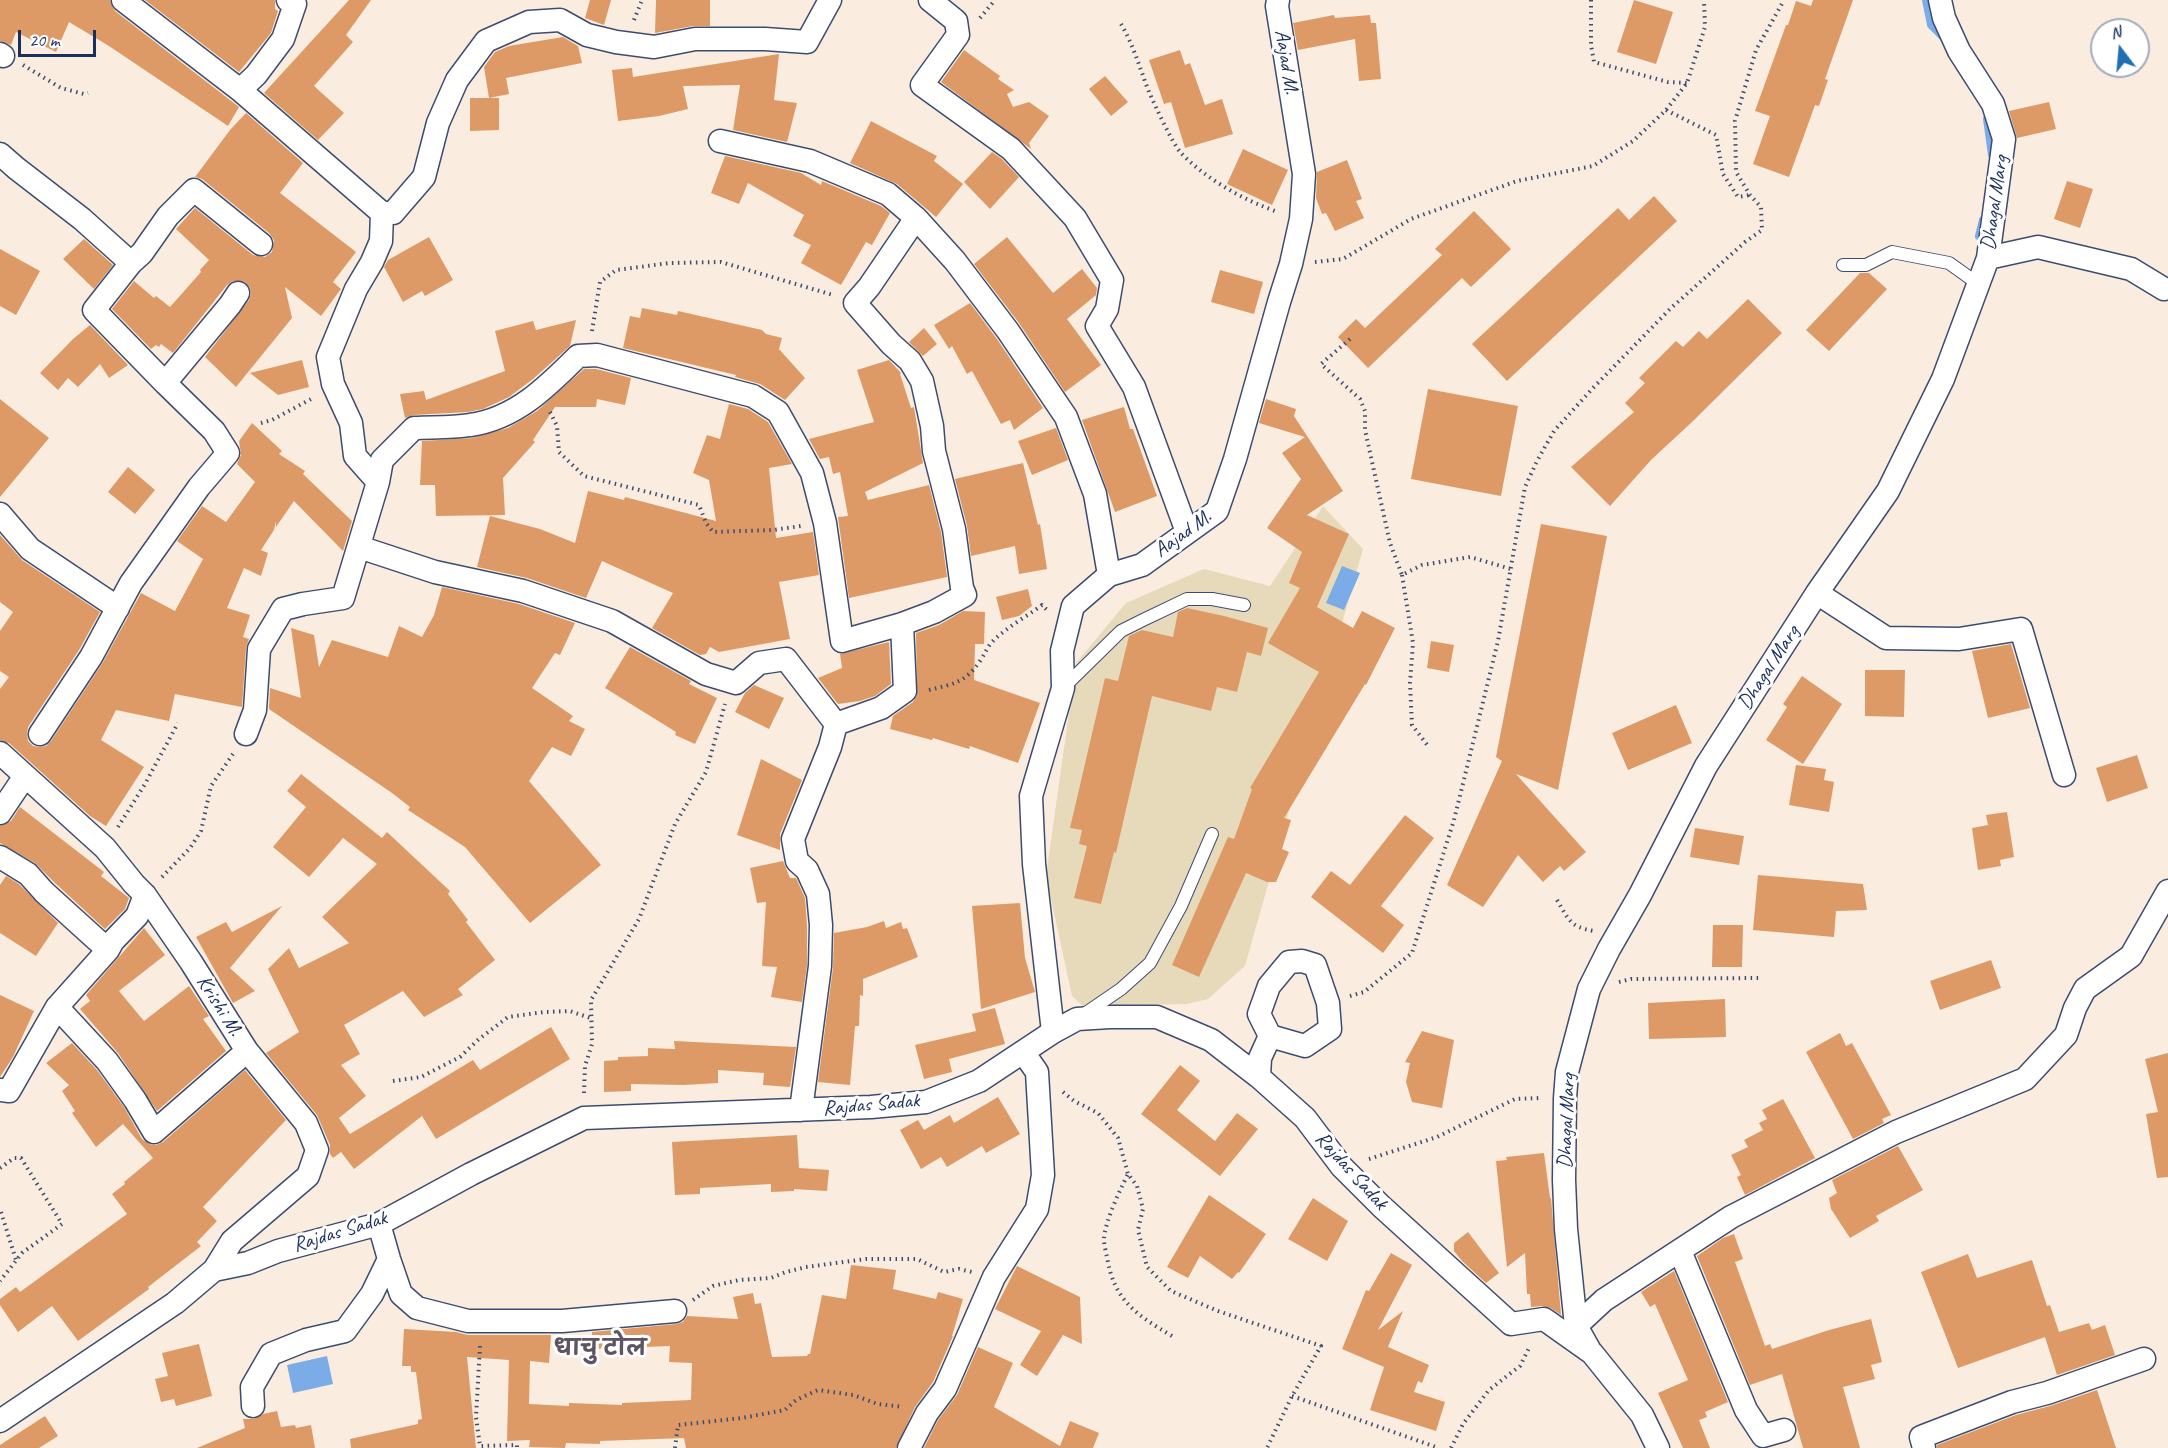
<!DOCTYPE html>
<html>
<head>
<meta charset="utf-8">
<style>
	body { margin:0 }
	#map { position:relative; width:2168px; height:1448px; overflow:hidden; background:#faeddf; font-family:Caveat,sans-serif }
	canvas { display:block }
	.north { position:absolute; left:2090px; top:18px; width:60px; height:60px; box-sizing:border-box; background:#fff; border:2px solid #a4acbf; border-radius:50%; rotate:344deg; font-size:16px; font-weight:700; line-height:24px; text-align:center; color:#1b2f5e }
	.north::after { content:''; display:block; margin:auto; width:21px; height:27px; background:#1f6fb2; clip-path:polygon(50% 0,100% 100%,50% 72%,0 100%) }
	.scale { position:absolute; left:18px; top:30px; width:78px; height:27px; box-sizing:border-box; border:3px solid #1b2f5e; border-top:0; padding-left:8px; font-size:18px; line-height:21px; white-space:nowrap; color:#1b2f5e; -webkit-text-stroke:4px #fff; paint-order:stroke }
</style>
</head>
<body>
<div id="map">
<canvas width="2168" height="1448"></canvas>
<div class="north">N</div>
<div class="scale">20 m</div>
</div>
<script>
const ctx = document.querySelector('canvas').getContext('2d');
ctx.lineJoin = 'round';
function fillPath(path, color) { ctx.fillStyle = color; ctx.fill(path, 'evenodd'); }
function trace(path, color, width, dash) { ctx.strokeStyle = color; ctx.lineWidth = width; ctx.lineCap = dash ? 'butt' : 'round'; ctx.setLineDash(dash || []); ctx.stroke(path); }
function drawText(font, color, halo, rows, align = 'center') {
  ctx.font = font + ' Caveat,"Playpen Sans Deva",sans-serif'; ctx.lineWidth = 6; ctx.setLineDash([]); ctx.textBaseline = 'middle'; ctx.strokeStyle = halo; ctx.fillStyle = color; for (const [text, x, y, turn = 0] of rows) {
    ctx.save(); ctx.translate(x, y); ctx.rotate((+turn || 0) * Math.PI / 180); ctx.textAlign = isNaN(turn) ? turn : align; if (halo) ctx.strokeText(text, 0, 0); ctx.fillText(text, 0, 0); ctx.restore();
  }
}
const built = new Path2D(`
	M1323,506l40,43 -118,417 -37,33 -21,5 -67,1 -31,7 -17,-16 -26,-120 30,-213 50,-60 78,-34 66,17z`);
const water = new Path2D(`
	M1342,566l18,7 -16,37 -18,-7z
	M327,1356l6,28 -40,9 -6,-28z`);
const stream = new Path2D(`
	M1926,0l5,25 13,13
	M1987,119l5,36
	M1979,236l4,-16`);
const building = new Path2D(`
	M0,0h110l5,11 124,96 -11,19 -119,-80 -40,-24 -13,30 -40,-20 -5,13 -11,-4z
	M145,0h130v9l3,2 -7,22 -32,39z
	M349,0h22l-25,35 7,7 -39,44 30,27 -26,27 -54,-47z
	M590,0h21l-7,25 -19,-7z
	M656,0h54v26h-17l-38,7z
	M1634,0l39,12 -17,52 -39,-12z
	M1813,0h40l-28,79 3,1 -9,26 -4,-1 -26,72 -36,-13 17,-48 -15,-5 31,-86h2l8,-24 15,5z
	M1334,15l1,3 35,-3 1,8h5l5,56 -22,2 -4,-42 -57,11 -5,-27z
	M563,37l15,9 4,17 -76,15 3,16 -20,4 -5,-31 11,-15 14,-6z
	M964,50l36,26 -2,3 16,11 -7,4 6,13 16,-5 20,14 -20,27 2,6 -90,-67z
	M1180,50l5,15 5,-2 15,42 17,-6 11,35 -48,14 -14,-46 -7,2 -15,-44z
	M779,54l-5,46 23,3 -10,39 -54,-12 7,-45 -57,1 5,23 -29,7 -41,5 -6,-51 20,-2 1,9z
	M1105,76l23,26 -17,14 -22,-27z
	M470,98h29v32l-29,1z
	M2049,102l7,27 -39,9 -8,-27z
	M246,113l57,50 -23,30 76,59 -23,30 8,7 -20,27 -36,-29 7,31 -56,69 -31,-30 44,-57 2,-6 -1,-6 -5,-6 -12,-1 -6,4 -54,68 -12,-9 -2,3 -3,-2 -5,4 -39,-40 22,-28 20,17 2,-2 14,11 31,-35 -1,-2 9,-10 -33,-31 19,-21 58,47 12,2 7,-5 2,-12 -5,-7 -67,-54 -7,-2 35,-47z
	M871,121l66,35 -3,5 29,23 -27,33 -39,-33 -47,-21z
	M1243,149l45,21 -16,35 -45,-21z
	M992,152l10,7 17,18 -29,32 -26,-27z
	M725,156l76,17 20,12 1,-4 59,25 9,7 -18,32 -6,-3 -25,43 -40,-22 10,-18 -18,-9 11,-21 -56,-32 -9,21 -28,-11z
	M1347,160l15,39 -6,2 8,17 -29,13 -9,-18 -4,1 -6,-16 1,-26z
	M2067,181l26,8 -13,39 -26,-9z
	M1654,196l23,25 -170,160 -35,-37 146,-136 11,12z
	M1474,211l37,38 -40,38 -9,-9 -94,90 -30,-31 18,-18 9,9 77,-73 -7,-6z
	M429,237l24,43 -28,16 -3,-5 -19,11 -19,-35 4,-7z
	M1007,237l46,56 29,-24 15,19 -1,7 -29,24 34,46 -36,27 -46,-69 -45,-59z
	M84,239l29,26 -19,24 -31,-30z
	M0,249l40,22 -24,44 -16,-9z
	M1220,270l43,12 -9,32 -43,-12z
	M1860,273h9l18,16 -58,62 -23,-21z
	M1748,299l34,34 -90,89 -41,38 -41,46 -39,-39 63,-55 -9,-9 20,-20 -6,-5 37,-37 7,6 16,-16 8,8z
	M970,303l27,36 46,69 -29,22 -4,-10 -9,4 -29,-53 -5,3 -15,-28 -3,3 -15,-24z
	M642,308l35,7 1,-4 84,19 4,4 16,4 -3,11 26,29 -20,22 -25,-16 -25,-7 1,-2 -113,-27 7,-32 10,2z
	M576,320l-6,26 -37,33 -24,18 -26,12 -15,3 -55,3 -8,3 -5,-24 24,-3 2,9 79,-29 -10,-40 38,-10 3,9z
	M90,325l38,40 -19,13 -9,-14 -22,23 -10,-9 -10,12 -18,-17 33,-34z
	M924,328l13,16 -14,12 -14,-14z
	M302,360l7,27 -31,8 -28,-22z
	M889,360l12,13 -1,1 11,34 3,-1 9,56 -58,29 3,8 61,-15 12,47 6,45 -98,21 -11,-81 10,-1 -8,-44 -7,2 -4,-17 -9,2 -11,-20 65,-17 -17,-52z
	M584,369h12l35,9 -6,27 -28,-6 -1,8h-41l-22,33 2,2 -32,36 2,37 -69,1 -1,-31h-15l2,-44 50,-3 36,-10 29,-17z
	M1428,389l90,17 -17,90 -90,-17z
	M0,399l49,39 -49,59z
	M1266,399l30,10 -2,7 49,75 -36,24 42,19 -32,73 36,21 9,-17 33,17 -29,57 -1,-1 -81,134 7,2 -9,29 7,3 -13,30h-9l-21,-9 -47,104 -27,-12 56,-128 6,2 18,-50 -2,-1 69,-116 -51,-29 32,-55 -11,-5 13,-31 -35,-24 34,-49 -19,-26 23,-16 -46,-14z
	M729,404l19,5 20,13 24,42 -23,4 7,70 37,-6 6,43 -40,7 11,57 -71,13 -9,-5 -4,7 -6,1 -48,-27 21,-35 -71,-32 -16,37 -59,-20 -50,-11 13,-51 50,13 35,14 13,-52 36,9 1,-3 91,24 -7,-41 -16,-7 14,-38 13,4z
	M1124,407l6,22h3l24,67 -42,16 -33,-92z
	M252,423l30,28 -3,3 26,17 -2,3 49,47 -9,30 -49,-50 -18,26v-6l-2,9 -13,20 7,3 -7,23 -17,-8 -17,40 23,7 -7,22 6,2 -3,9 -4,59 -67,-13 -6,27 -53,-11 -15,30 43,27 -38,59 -16,-10 -81,-73 -9,-3v-51l9,-12 -9,-6v-40l13,-19 -13,-10v-67l22,25 78,52 -21,38 -51,77 -1,7 1,7 5,5 7,1 6,-1 5,-5 51,-77 39,-71 34,18 28,-52 -26,-18 25,-35 24,16 29,-40 -18,-18 4,-9 -2,-14z
	M1056,428l12,32 -36,15 -14,-34z
	M1023,463l15,62 2,-1 7,45 -28,5 -4,-28 -44,10 -4,-30 -12,-47z
	M128,467l27,23 -20,24 -27,-22z
	M1541,524l66,12 -49,254 -42,-16 70,78 -22,19 -4,-5 -17,16 -25,-27 -35,52 -36,-22 55,-124 -6,-4z
	M442,587l77,17 56,19 -15,32 -5,-2 -23,35 41,28 -4,5 16,8 -14,27 -19,-9 -23,34 72,84 -71,58 -65,-76 -57,-37 2,-3 -18,-14 -123,-84 1,-21 31,10 -10,-70 23,7 5,32 13,-27 56,17 11,-31 23,11 12,-22z
	M1028,589l4,17 -13,10 -17,4 -6,-23z
	M1187,608l37,8 44,12 -7,28 -14,-4 -10,40 -20,-5 -6,24 -59,-15 -36,157 -2,-1 -13,52 -27,-6 13,-52 -8,-2 3,-14 -12,-2 35,-150 13,3 11,-45 13,-6 31,7 5,-25z
	M963,611l22,1 -1,32h-9l-1,36 66,23 -22,60 -48,-17 -1,3 -36,-11 -1,2 -42,-11 3,-13 20,-14 4,-6 -1,-63 23,-8z
	M1431,641l23,4 -5,27 -22,-4z
	M889,642l2,42 -16,12 -15,5 -22,3 -20,-26 24,-10 -2,-14z
	M2011,644l19,64 -42,10 -16,-67z
	M630,647l61,34 -2,3 28,14 -22,46 -20,-9 1,-3 -71,-44z
	M1865,670h40l-1,47 -39,-1z
	M1802,676l40,28 -39,60 -37,-24 21,-33 -4,-3z
	M754,685l30,13 -15,31 -34,-17 10,-19z
	M1676,705l16,38 -64,27 -16,-37z
	M2137,755l11,33 -41,14 -11,-34z
	M761,759l41,21 -22,54v16l-43,-15z
	M1796,765l30,4 -2,11 10,2 -5,30 -40,-7z
	M301,774l81,64 5,-6 63,59 -2,3 20,26 -2,2 29,38 -37,29 5,6 -39,22 -21,-26 -59,34 16,29 -19,11 25,31 -27,22 11,16 123,-74 7,10 71,-43 19,32 -134,80 -14,-23 -68,53 -13,-17 -8,6 -3,-4v-9l-13,-30 -51,-62 33,-21 -31,-63 21,-21 10,20 50,-25 -27,-26 55,-53 -34,-26 -34,39 -36,-30 33,-40 -19,-16z
	M20,807l84,65 -3,4 28,22 -4,11 -20,20 -51,-47 -19,-19 -35,-20v-17l11,-5z
	M2007,812l7,45 -14,3 1,6 -23,4 -6,-42 16,-3 -2,-10z
	M1405,815l29,23 -53,68 23,19 -21,28 -72,-56 20,-26 19,14z
	M1695,828l49,8 -5,29 -49,-8z
	M783,861l7,17h6l9,20 2,27v40l-5,37 -31,-5 6,-30 -15,-1 4,-64 -9,1 -7,-35z
	M1758,875l105,9 4,26 -31,1 -2,26 -81,-7z
	M6,876l13,8 39,39 -22,33 -36,-23v-48z
	M1020,903l5,55 10,34 -54,17 -9,-103z
	M282,906l-52,62 25,23 -22,12 -37,-66 30,-15 6,10z
	M884,921l2,7 15,-6 2,7 4,-1 11,29 -55,22v17l-3,-1 -1,31h-4l-5,59 -32,-3 15,-114 1,-35 33,-6z
	M1713,925h30l-1,42h-30z
	M144,928l21,27 -46,36 25,30 45,-35 20,30 -6,3 23,32 -69,60 -39,-58 -38,-44 10,-8 -4,-6z
	M1991,960l10,28 -61,22 -10,-29z
	M0,995l34,16 -21,46 -13,20z
	M1725,999l1,38 -77,2 -1,-36z
	M995,1008l10,36 -56,15 3,13 -28,7 -9,-34 61,-14 -4,-17z
	M1422,1031l32,9 -12,68 -30,-6 -6,-20 4,-19 -5,-1z
	M1840,1033l6,13 6,-3 39,72 -9,4 2,4 -31,16 -47,-87z
	M674,1041l122,6 -6,40 -27,-2 1,-12 -46,-3v13l-34,2 -53,-1v7l-27,1v-31l14,-1v-3l30,-1v-8l27,1z
	M72,1043l25,27 27,37 18,32 7,5 7,1 7,-3 82,-72 41,50 -83,87 14,14 -20,21 4,4 -53,41 1,2 -71,52 -26,-35 -34,26 -18,-27v-6l16,-12 4,5 107,-78 -15,-20 13,-10 -1,-2 29,-24 -30,-34 -27,23 -24,-34 3,-2 -13,-20 7,-6 -23,-22z
	M2168,1053v124l-11,1 -11,-64 12,-2 -13,-53z
	M1180,1065l20,16 -23,29 38,31 22,-28 21,16 -38,47 -79,-62z
	M998,1097l22,37 -34,19 -4,-7 -35,21 -6,-10 -20,12 -21,-39 18,-10 6,10 26,-15 4,8z
	M1783,1099l32,59 -70,37 -8,-18 4,-2 -10,-20 17,-8 -4,-7 19,-10 -4,-7 8,-4 -5,-9z
	M797,1135l2,33 30,2 -2,21 -33,-2v2l-23,1v-8l-71,4v6l-25,1 -3,-53z
	M1898,1146l25,44 -47,26 3,5 -29,17 -19,-29 -2,-11 8,-5 -5,-13z
	M1544,1153l6,45h1l10,117 -10,-7 -9,-2 -11,1 -1,-13h-3l-2,-41 -18,14 -11,-106 11,-1 -1,-3z
	M1209,1195l57,39 -27,39 -1,-1 -6,7 -32,-23 -12,22 -21,-11z
	M1313,1198l35,23 -21,40 -39,-22z
	M1468,1232l31,41 -13,10 -24,-22 -8,-10v-8z
	M1734,1234l9,25 -8,3 30,84 5,-2 2,5 57,-19 42,-11 11,43 -11,3 4,14 -32,8 17,61h-57l-21,-74 -32,11 -53,-129 26,-18z
	M1391,1253l21,12 -34,65 25,-19 -15,36 41,18 -7,18 -4,-2 -4,11 31,10 -9,29 -66,-21 14,-43 -42,-18 24,-59 3,1z
	M1968,1254l9,24 55,-18 15,46 3,-1 9,27 30,-9 3,7 13,-5 10,30 -58,20 -12,-38 -87,31 -37,-96z
	M851,1265l45,5 -3,19 43,10 2,-7 25,7 -11,37h1l-20,46 -18,25 -19,41h-210l-2,-10 -84,3v3l-34,-1 -1,5 -36,-1 1,-7 -23,1 2,-81 -42,-3 9,91h-125l-1,-9 68,-15v-4l4,-1 -6,-47h-5v-6h-9l2,-37 52,3 12,3h83l-2,28 -19,-2 -1,43 40,2v-3l53,2v-2l69,-3 1,-37 -23,-1 1,-16 -78,3v-17l84,-8 7,-2 4,-6 51,3 -5,-22 20,-4 2,11 6,-1 11,54 35,-1 1,-2h2l12,-59 24,4z
	M1017,1266l63,31 2,47 -19,-9 -26,41 -17,-11 21,-34 -46,-22z
	M1674,1271l54,131 -23,10 2,5 -8,3 11,28h-27l-25,-55 30,-13 -33,-76 -5,3 -9,-15z
	M199,1344l13,52 -36,10 -2,-7 -13,3 -6,-23 13,-3 -6,-23z
	M978,1347l35,16 -19,44 66,39 10,-25 29,12 -6,15h-169l14,-28 19,-25z
	M2097,1390l19,58h-179v-3l79,-30 34,-9z
	M277,1411l4,16 14,-2 1,3 15,-3 4,23h-118l48,-20 -2,-9h11l9,-5z
	M45,1416l13,20 -19,12h-39v-3z`);
const path = new Path2D(`
	M1591,0v45l3,17 74,20 19,1
	M980,18l15,-18
	M634,20l8,-20
	M1121,24c13,22 19,45 28,68 6,13 23,51 32,61 25,26 62,47 97,59
	M23,65l38,23 23,6 4,-1
	M1666,110l50,25 7,39 15,23 12,-2
	M1315,262l28,-3 68,-40 106,-38 76,-15 40,-25 33,-31 21,-27 18,-56 -1,-27
	M592,331l8,-49 16,-12 54,-7 51,-1 112,33
	M1350,339l-29,25 39,35 5,12v19l25,113 12,32 20,-10 48,-8 41,12
	M550,412l7,14 2,26 25,24 115,29 7,18 7,9 60,-2 28,-4
	M261,423l11,-3 41,-22
	M1402,575l11,68 -3,40 2,42 16,21
	M929,690c24,-6 36,-7 51,-29 5,-7 7,-14 13,-20 14,-14 33,-24 49,-36l6,6
	M118,827l27,-43 33,-61
	M162,877l28,-29 11,-17 10,-45 22,-32
	M1557,900c12,20 13,27 37,31
	M1619,982l12,-3 128,-1
	M1350,996l14,-4 48,-39 42,-133 44,-179 27,-154 12,-26 17,-30 39,-43 77,-79 75,-67 17,-12 -1,-23 -11,-12 -14,-23 -1,-51 21,-71 28,-50
	M393,1081l28,-4 39,-20 19,-18 29,-22 36,-5 26,-1 23,8
	M1063,1092l11,9 24,12 20,25 10,36
	M584,1093l1,-27 7,-22 -1,-44 48,-81 36,-95 31,-52 19,-68
	M1369,1159l68,-22 78,-38 26,-1
	M0,1168l14,-10h7l41,66 -40,29 -22,28
	M1,1212l15,48
	M693,1300l20,-14 26,-6 32,-2 15,-6 20,-5 60,-8h51l27,13 15,-3 13,3
	M1172,1336c-35,-21 -58,-35 -65,-79 -1,-5 -3,-12 -3,-18 1,-18 16,-49 24,-65l9,12 6,23 -5,21 9,37 24,24 47,20 103,35 -29,50 -25,52
	M480,1346l-4,71 4,29 37,-1v3
	M1292,1396l147,52
	M675,1448l3,-23 64,-7 43,-8 11,-10 22,-10 35,5 25,9 25,3
	M1451,1448l12,-24 26,-34 31,-24 10,-20`);
const lane = new Path2D(`
	M1843,265h23l26,-13 57,11 28,20
	M1064,687l57,-56 22,-11 44,-21h25l32,6
	M1083,1015l38,-26 29,-26 31,-57 31,-72`);
const street = new Path2D(`
	M123,0l117,90
	M288,0l7,4 -12,35 -27,36 -16,15 142,123h11l31,-36 14,-54 19,-43 29,-39 43,-19 31,-2 27,15 29,7 38,5 41,-8h70l42,3 23,-42
	M930,0l26,21 2,14 -36,50 89,64 64,69 37,62 -5,29 -10,17 37,61 53,145
	M0,54l3,2
	M0,154l16,14 66,51 49,44 11,-10 26,-37 26,-26 67,54
	M916,218l39,43 53,70 58,86 29,77 14,81
	M1988,258l50,-11 93,22 33,20
	M131,263l-37,47 71,73 65,-78 8,-12
	M378,482l-23,-26 -4,-33 -18,-39 -5,-27 28,-68 16,-27 9,-21 1,-28
	M0,514l30,35 88,59
	M359,547l76,25 88,19 89,30 94,53 30,9 23,-20 27,-4 50,65 -6,23 -37,92 4,22 10,9 11,24 3,31 -1,41 -19,144
	M1817,593l69,45 73,1 62,-10 43,146
	M836,724l45,-16 24,-17 -3,-67
	M40,734l51,-77 40,-74 68,-96 29,-34 -14,-22 -49,-48
	M246,734l9,-24 4,-61 24,-40 20,-5 40,-6 35,-116 4,-22 32,-32c18,-1 37,0 56,-3 45,-6 77,-38 108,-69l19,-1 156,41 25,16 34,61 13,50 17,118 60,-17 32,-12 31,-17 -3,-7 -8,-59 -20,-78 -2,-25 -10,-45 -12,-20 -19,-17 -36,-41 14,-16 47,-69 -28,-24 -78,-33 -90,-20
	M0,753l105,95 29,36 11,11 46,67 56,89 59,72 11,27 -9,26 -76,65 -18,29
	M0,813l25,-37
	M0,857l28,17 16,18 64,58 -51,57 50,54 28,39 19,32 93,-81
	M108,950l5,-9 24,-25 8,-21
	M1053,1032l-19,-168 -3,-68 32,-108 -1,-37 11,-45 36,-31 33,-10 75,-54 18,-52 44,-157 12,-38 10,-45 3,-45 -27,-168 1,-6
	M1259,1077l1,-19 10,-22 -11,-22 10,-28 20,-24 13,-1 13,4 13,38 2,26 -25,17 -35,-10
	M0,1090l9,1 48,-84
	M379,1224l10,35 12,35 16,14 51,13h94l113,-10
	M1680,1251l66,159 17,26 21,-6
	M1576,1326l28,-26 127,-83 165,-85 129,-53 41,-44 9,-27 10,-19 46,-33 37,-65
	M1589,1349l-13,-23 -10,-97 -2,-49 1,-82 2,-26 22,-83 20,-40 31,-54 66,-129 111,-173 71,-102 55,-112 45,-121 16,-119 -11,-35 -34,-53 -15,-33 -4,-18
	M253,1406l-1,-19 19,-33 35,-14 39,-9 27,-37 17,-35
	M0,1421l175,-118 39,-33 34,-7 30,-12 101,-27 92,-50 113,-56 287,-11 55,-5 53,-21 74,-49 24,-13 33,-2h47l54,23 48,37 46,41 37,49 39,39 130,118 33,-5 48,34 50,62 16,33
	M909,1448l18,-35 18,-24 49,-112 43,-68 6,-34 -6,-103 -14,-20
	M1924,1448l-3,-11 91,-35 35,-9 97,-34`);
const streetNames = [
	["Aajad M.",1286,62,81],
	["Dhagal Marg",1995,203,-82],
	["Aajad M.",1183,534,-36],
	["Dhagal Marg",1769,668,-57],
	["Krishi M.",219,1006,58],
	["Rajdas Sadak",871,1105,-5],
	["Dhagal Marg",1567,1121,-88],
	["Rajdas Sadak",1351,1171,48],
	["Rajdas Sadak",340,1232,-17]
];
const neighbourhoodNames = [
	["धाचु टोल",600,1349]
];
fillPath(built, '#e6daba');
fillPath(water, '#7bace7');
trace(stream, '#7bace7', 8);
fillPath(building, '#dd9a66');
trace(lane, '#3c4c71', 14);
trace(street, '#3c4c71', 25);
trace(path, '#3c4c71', 4, [1.5, 4.5]);
trace(lane, '#fff', 12);
trace(street, '#fff', 22);
drawText('21px', '#1b2f5e', '#fff', streetNames);
drawText('bold 22px', '#5f5461', '#fff', neighbourhoodNames);
</script>
</body>
</html>
